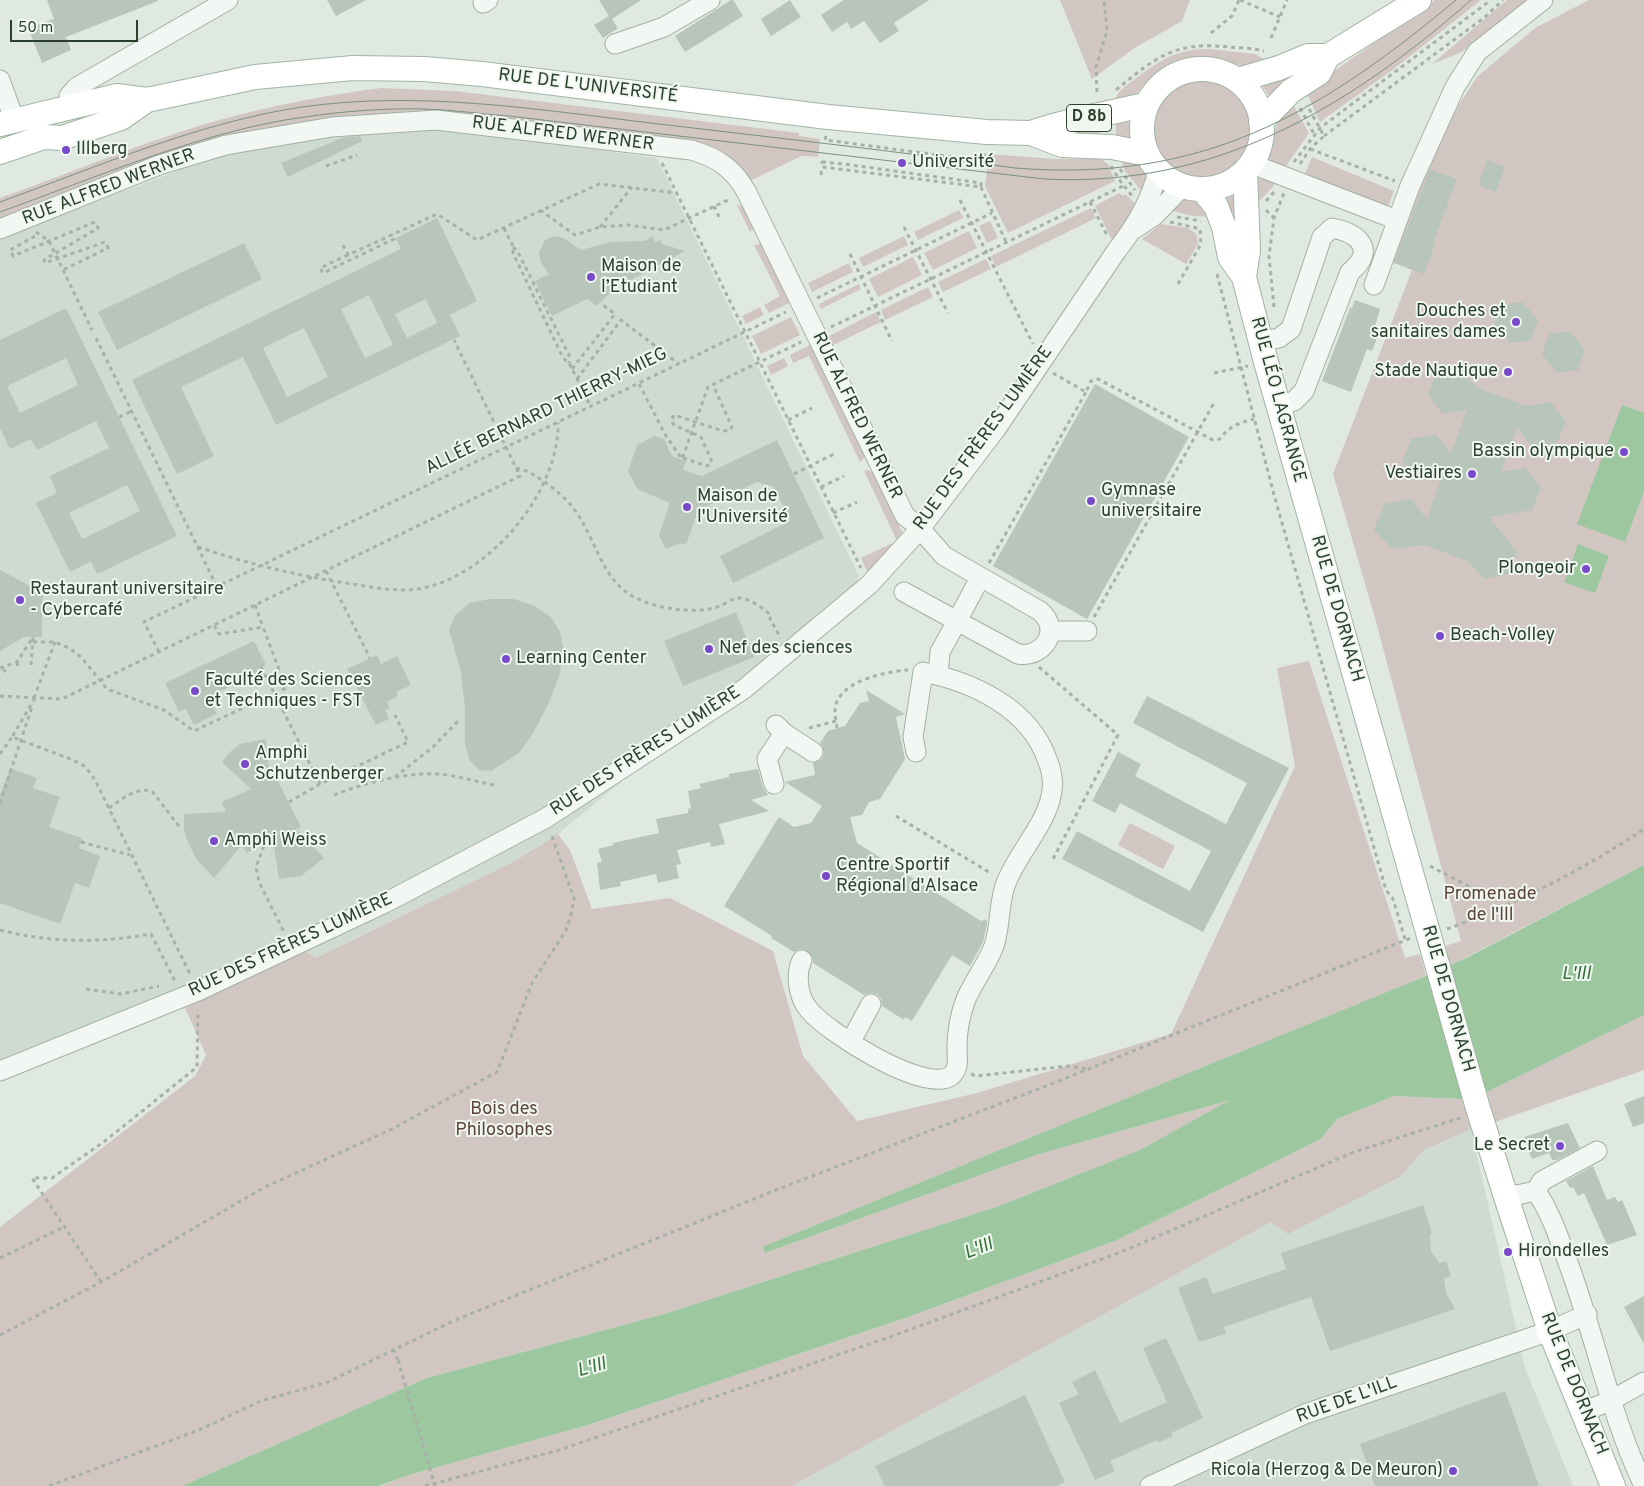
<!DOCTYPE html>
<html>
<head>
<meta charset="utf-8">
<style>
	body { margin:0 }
	#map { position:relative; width:1644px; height:1486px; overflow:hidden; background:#e0e9e1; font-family:Overpass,sans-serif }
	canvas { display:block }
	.scale { position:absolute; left:10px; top:20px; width:128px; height:22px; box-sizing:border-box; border:2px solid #2a402d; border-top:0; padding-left:6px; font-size:15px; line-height:18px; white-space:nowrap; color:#2a402d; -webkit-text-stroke:4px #f0f6f0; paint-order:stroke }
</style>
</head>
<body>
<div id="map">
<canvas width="1644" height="1486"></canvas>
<div class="scale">50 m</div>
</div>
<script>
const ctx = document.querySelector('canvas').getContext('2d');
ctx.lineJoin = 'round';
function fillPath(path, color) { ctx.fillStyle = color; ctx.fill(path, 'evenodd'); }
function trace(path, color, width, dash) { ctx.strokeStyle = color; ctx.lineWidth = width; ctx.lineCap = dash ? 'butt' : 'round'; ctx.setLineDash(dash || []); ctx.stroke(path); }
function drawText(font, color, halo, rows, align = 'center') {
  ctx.font = font + ' Overpass,sans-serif'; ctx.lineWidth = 4; ctx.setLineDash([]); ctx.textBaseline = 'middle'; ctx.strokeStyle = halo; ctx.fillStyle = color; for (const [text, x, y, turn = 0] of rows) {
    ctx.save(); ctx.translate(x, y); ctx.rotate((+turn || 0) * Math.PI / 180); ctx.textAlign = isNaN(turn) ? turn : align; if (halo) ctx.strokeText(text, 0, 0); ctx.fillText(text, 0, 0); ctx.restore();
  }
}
const built = new Path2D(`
	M408,130l53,1 196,27 202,418 -5,13 -296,245 -43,27 -199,97 -15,-9 -116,59 -185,58v-827l192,-74 31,-9 41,-10 62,-9z
	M1471,1129l54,239 48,118h-781l480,-265 17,12 111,-56 24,-27z`);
const green = new Path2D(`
	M1060,0h130l-8,21 -46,26 -44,32z
	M1435,0h46l-86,68 -75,54 -14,-31z
	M1507,0h24l-69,52 -30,12z
	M1589,0h55v865l-193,100 -6,-19 16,-5 -86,-323 -42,-144 79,-204 -20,-8 36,-94 30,-62 19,-29 58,-49z
	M1210,49l45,5 13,7 -19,7 -37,-11 -25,1 -15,5 -15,9 -25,26 -18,4c3,-11 12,-16 21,-23 24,-19 44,-31 75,-30z
	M1277,74l7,13 -13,12 -11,-17z
	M1149 129a53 53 0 1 1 106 0a53 53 0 1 1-106 0Z
	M381,88l74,3 344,42v3l21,3 -2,18 -17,-1 -51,25c-8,-16 -21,-23 -36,-32l-205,-28 -219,6 -290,96v-25c61,-22 122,-47 183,-67 64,-21 131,-34 198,-43z
	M1291,101l18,32 -25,36 -13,-6c-8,-16 11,-49 20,-62z
	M1129,117l1,24 -14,-1v-20z
	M1100,124v16l-39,-6z
	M1118,153c20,10 35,16 26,41l-19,-23z
	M989,154l66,5h46l7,5 7,17 -107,52 -23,-47z
	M1312,157l82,34 -7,19 -83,-34z
	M1262,178l14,5 -23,25 2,-27z
	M1119,193l4,3 2,-2 13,12 -25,36 -18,-36z
	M1238,194l1,17 -11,2 -6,-14z
	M1190,198l7,2 16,17 -21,-1 -22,-6 12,-11z
	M737,205l8,2 9,21 -4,4z
	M1091,208l5,10 -100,49 -5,-11z
	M959,210l4,8 -45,22 -4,-8z
	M990,221l8,17 -11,5 -8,-17z
	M1161,224l27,4 9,7 1,9 -12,20 -44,-25z
	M969,231l8,17 -44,22 -9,-17z
	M904,236l4,9 -45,22 -4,-9z
	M762,244l29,58 -22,11 -5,-8 16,-9 -26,-51z
	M913,257l9,18 -44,22 -9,-18z
	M986,259l5,10 -48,23 -5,-10z
	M849,263l4,9 -41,20 -4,-9z
	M859,284l2,5 -40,20 -2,-5z
	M928,287l5,10 -48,23 -4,-10z
	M760,307l4,8 -18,9 -4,-8z
	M876,312l5,10 -50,24 -4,-9z
	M791,317l9,18 -39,19 -9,-18z
	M812,344l53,108v5l-5,5 -51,-106 -16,7 -3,-8z
	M784,358l4,8 -17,9 -4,-9z
	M868,470l7,4 29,62 -34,42 -9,-20 36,-17 -33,-70z
	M1309,661l96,297 15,-4 6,22 -664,271 3,6 268,-97 200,-57 -93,51 -141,56 -335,108 -237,64 -245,108h-182v-259l195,-151 11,-21 -21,-47 116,-59 15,9 199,-97 43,-27 12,16 22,59 78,-11 103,53 30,105 54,65 120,-28 194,-59 124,-268 -18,-98z
	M1130,823l45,23 -12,23 -45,-24z
	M1644,1015v55l-149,52 -8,-30z
	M1394,1096l68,3 9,30 -47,21 -24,27 -112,57 -17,-12 -479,264h-412l29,-11 179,-50 320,-108 207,-76 206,-102 16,-20z`);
const water = new Path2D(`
	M1622,405l22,8v78l-19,51 -48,-18z
	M1578,544l31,12 -14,37 -31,-11z
	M1644,865v150l-157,77 -25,7 -68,-3 -57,23 -16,20 -206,102 -207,76 -320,108 -179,50 -31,11h-196l245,-108 237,-64 335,-108 141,-56 90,-50 -197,56 -268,97 -3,-6 664,-271 42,-19z`);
const building = new Path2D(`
	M47,0h110l1,1 -92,36 5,13 -29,13 -14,-35 26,-9z
	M327,0h39l-30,16z
	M599,0h42l-29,19 6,9 -15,10 -9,-13 15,-9z
	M731,0h2l10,16 -58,36 -10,-16z
	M790,0l11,17 -30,19 -10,-17z
	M844,0h85l-35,23 5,8 -19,12 -16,-22 -13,8 -4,-7 -15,10 -11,-17z
	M360,136l2,5 -74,36 -7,-14 61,-25z
	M1487,160l18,7 -9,25 -18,-7z
	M1430,169l27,10 -24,64 2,1 -11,30 -30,-11z
	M437,218l40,83 -27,14 10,21 -184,89 -33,-68 -62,30 33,69 -37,18 -45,-94 269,-131 -5,-11zM369,295l24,50 -28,13 -24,-49zM426,299l11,24 -30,15 -12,-24zM304,328l24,49 -41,20 -24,-49z
	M554,236l10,2 17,12 30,-8 33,-1 9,-5 2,6 5,-2 2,4 23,7 -56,30 -2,-5 -30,30 -10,-7 -35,17 -17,-35 14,-7 -8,-12 -2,-10 6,-12z
	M244,243l18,36 -145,71 -19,-38z
	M1355,300l25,9 -8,27 5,2 -5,13 -5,-2 -16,43 -29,-11 28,-73h2z
	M1522,302l16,18 -7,20 -21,3 -15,-19 7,-19z
	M66,308l111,228 -80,38 -6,-13 -21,11 -34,-69 21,-10 -7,-17 59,-28 -13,-27 -59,29 -6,-11 -21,10 -10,-21v-88zM66,358l12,27 -58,28 -13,-27zM127,485l13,26 -58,28 -13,-26z
	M1570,331l15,19 -7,20 -21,3 -15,-19 7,-20z
	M1460,368l16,19 50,19 24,-4 16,19 -9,22 -24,5 -16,-20 -16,44 24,-4 16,19 -9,23 -43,7 28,35 -9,22 -24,5 -16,-18 -44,-16 -32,4 -18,-19 10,-26 27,-5 16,20 15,-43 -24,4 -16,-18 9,-23 24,-5 16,19 16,-43 -24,4 -15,-19 8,-23z
	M1095,384l94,53 -102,182 -94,-53z
	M655,436l9,3 8,17 14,5 -3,9 19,6 75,-36 47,98 -91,45 -13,-27 70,-35 -16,-34 -17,-5 -59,28 -12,35 -6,-2 -14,6 -7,-14 11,-32 -33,-14 -9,-18 9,-26z
	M0,570l45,24 -3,5v38h-18l-24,14z
	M490,599h24l21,7 16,11 9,15 3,15 -3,27 -12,31 -15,28 -14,20 -28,18 -12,-1 -9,-9 -5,-17v-37l-4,-35 -12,-42 6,-15 15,-12z
	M736,612l18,45 -71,29 -19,-45z
	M254,641l12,24 -10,5 2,3 -49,24 8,17 -23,11 -8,-16 -7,3 -14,-29z
	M377,655l4,9 16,-8 14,29 -15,7 2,4 -11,6 3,6 -5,2 4,9 -13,6 -29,-56z
	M866,690l39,24 -9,3 9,42 -25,40 -11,3 -7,13 -12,2 7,26 124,78 5,-2 1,4 -4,19 -13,24 -18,-11 -40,66 -7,-4 -1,3 -22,-14 -1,-7 -4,-5 -7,-1 -6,2 -51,-32v-5l-7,-8 -6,-1 -6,3 -23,-14 1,-2 -48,-30 55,-89 15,10 17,-4 11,-17 -37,-24 30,-7 -2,-12 9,-4 2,-6 -4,-10 8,-12 17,-5 15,-23 9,-2z
	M1147,696l142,72 -86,164 -141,-73 15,-28 113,60 21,-40 -91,-48 -5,10 -23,-12 26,-49 23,12 -6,12 91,48 21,-41 -114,-60z
	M266,739l4,41 6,-3 25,50 -5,2 28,29 -23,18 -22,3 -6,-39 -27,13 -4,-8 -28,33 -17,-18 -8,-15 -5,-14v-17l42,-2 -4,-10 29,-13 -29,-27 8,-10 10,-8z
	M10,768l27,10 -4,10 27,9 -11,30 33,11 -3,10 21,8 -11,32 -14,-5 -15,41 -60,-21v-108z
	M758,769l5,18 5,8 -17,5 18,11 -50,13 6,20 -14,3 -1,-5 -33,8 4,14 -5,1 3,13 -21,5 -2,-9 -36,8 1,4 -21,4 -3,-27 5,-1 -4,-13 16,-4 -1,-2 46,-10 -3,-14 32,-6v-4l3,-1 -3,-17 13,-3 -2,-4 30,-7v-3z
	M1644,1096v27l-11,4 -9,-23z
	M1568,1123l12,25 -23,12h-5l-3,-7 -17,6 -8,-22z
	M1593,1166l14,34 8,-3 3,5 4,-2 15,35 -30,10 -23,-52 -6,3 -5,-9 -3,1 -4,-7z
	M1423,1205l9,28 -2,1 1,17 8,12 7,-2 5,15 -7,2 2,15 9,16 -125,42 -19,-54 -87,30 2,7 -27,8 -21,-54 28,-11 7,17 73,-25 -5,-16z
	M1644,1296v48l-20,-37z
	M1166,1338l37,80 -32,15 2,3 -15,7 -1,-3 -47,21 5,10 -20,9 -36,-77 20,-9 -7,-12 23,-12 25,53 47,-21 -24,-54z
	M1505,1391l34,95h-164l-15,-42z
	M1025,1395l40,87 -8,4h-172l-10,-20z`);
const path = new Path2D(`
	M1240,0l40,17
	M1211,33l21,-17 7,-16
	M1271,38l16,-38
	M1116,90c40,-33 59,-49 113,-43 11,1 24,1 35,4
	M1097,92l-1,-25 11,-36 -3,-31
	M1300,108l14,26
	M826,136l-1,4 159,21 1,-9
	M1324,136l161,-119 18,-17
	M1310,149l85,32
	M822,162l22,2 137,19v4l-159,-20z
	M1294,162l26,-34 171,-128
	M662,163l199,405
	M1300,164l10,-15 14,-13 -17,-31
	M326,166l31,-11
	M1111,166l7,12 14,18
	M1120,169l15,21
	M821,175l1,-8
	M981,187l25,55
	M960,200l73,144
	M1266,201l10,-11
	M1090,202l17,33
	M714,206l6,13
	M540,210l35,25 25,-8 28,-2 36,5 66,-31
	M1266,210l8,8
	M1177,217l24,4
	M1170,222l31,7
	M600,227l32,-40
	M904,227l44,86
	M504,228l9,18v7l50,105 6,5 22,44
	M36,232l13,9 43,89
	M35,236l-25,14 3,6 82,-34 3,6 -54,32 1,3 60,-21 3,6 -45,22
	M343,245l5,10 89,-41 40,26 122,-56 78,9
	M513,247l5,5 51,103v8
	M850,254l42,87
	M348,255l-28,13 3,5 71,-34 -2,-5
	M1217,274l56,217 113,399 7,9 12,40
	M1178,284l23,-40 -1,-15
	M817,298l175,-85
	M1274,307l-5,-51 5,-38 10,-25
	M831,327l292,-141
	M96,338l121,249
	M572,369l43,-55 -12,-9
	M1053,373l33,19 5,-11 7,-2 115,61 7,-1c9,-13 19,-16 34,-20
	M1214,373l34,-7
	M577,379l44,-59 58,44
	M639,384l27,52 16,23 26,-72 93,-45
	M119,417l13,-6
	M788,420l24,-12
	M683,458l24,8 5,-4 -11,-25 -27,-12 -3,-5 3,-5 49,16 7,-1 2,-3 -19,-42
	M516,468c12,2 20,8 30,15 13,9 26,21 34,35 16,25 23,59 49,76 21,14 64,21 88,13 8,-2 15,-10 24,-9 10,1 22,11 30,17l-1,4 11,19
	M794,474l40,-20
	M821,487l23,-11
	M833,513l24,-11
	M198,547c51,17 101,29 154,37 26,4 53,10 79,2 35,-10 68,-37 90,-66 20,-26 38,-63 37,-97
	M989,563l97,-171
	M326,571l44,87
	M255,605l8,22
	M1094,617l121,-216
	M33,642h22l14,6 12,9 26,32 57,21 30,21 92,-43 -23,-61 -44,7 -5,-9
	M159,652l-15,-30 642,-310
	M17,662l1,5
	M261,667l59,117
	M1039,667l79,68 -65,124
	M0,668l17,-6 16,-25 -2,28
	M3,669l4,4
	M0,696l62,3 458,-223 -66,-136
	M34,698l21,-56
	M35,698l-23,39 61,23 13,7 9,13 96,196
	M809,728l27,-7
	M837,728c-1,-9 -4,-18 0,-27 11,-22 49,-29 71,-31
	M0,754l12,-17
	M395,777l38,-30 27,-28
	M334,795c33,-13 78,-25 114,-20 16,3 31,7 46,10
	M289,802l31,-18 88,-42 -13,-27
	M0,803l33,-99
	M109,808c12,-8 26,-21 43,-17l29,38
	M896,816l96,58
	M81,842l49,13
	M264,846l-8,21 3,15 25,50
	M1430,866l42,22 47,10
	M1447,929c69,-25 136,-59 197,-100
	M0,930c50,13 101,13 151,4l25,49
	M86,989l35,5 38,-8
	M971,1074l5,2 92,-10 20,3
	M0,1258l64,-31
	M101,1282l-69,-104h20l53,-37 92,-74 1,-57
	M0,1335l101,-53 162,-94 129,-59 105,-57 35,-89 34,-53 5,-15 3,-17 -23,-64
	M393,1349l5,11
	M49,1486l150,-56 62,-29 67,-19 125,-61 323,-131 283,-109 352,-143
	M425,1486l134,-36 328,-112 234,-86 233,-100 106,-34`);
const minor = new Path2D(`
	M483,3l5,-3
	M615,44l49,-17 46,-27
	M0,80l14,39
	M70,106l-1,-10 8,-9 151,-87
	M1252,164l145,56
	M0,229l159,-64 67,-20 106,-18 104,-7 255,30c25,7 42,18 55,41l159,325 11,8 28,32 96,55c22,19 4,47 -22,43l-61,-33 -17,31 -2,22
	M1134,229l21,-14 28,-29
	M1374,285l36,-99 45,-99 22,-35 66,-52
	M1261,341l18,-3 12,-9 31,-92 10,-9c27,5 45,22 18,44l-46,119 -10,10 -16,5
	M904,592l53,29 23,-43
	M1050,631h37
	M776,725l8,8 29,19
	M774,784l-7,-25 17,-26
	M802,960c-7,15 -4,37 7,50 18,22 115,84 142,66 3,-2 5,-7 6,-10 1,-6 0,-13 0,-19 0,-16 3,-32 9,-48 8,-18 21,-35 28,-53 7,-21 4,-42 12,-63 11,-29 39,-57 45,-87 3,-12 1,-25 -4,-37 -18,-51 -74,-77 -124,-87l-10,65 3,15
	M851,1041l20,-37
	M0,1071l198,-80 187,-88 161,-85 198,-129 125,-104 51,-56 76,-100 121,-179c19,-24 34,-50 41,-79
	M1536,1191l6,-10 55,-30
	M1506,1197l30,-6c16,24 24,50 34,77 26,72 41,149 74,218
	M1583,1412l29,-12 32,-18
	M1150,1486l155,-72 245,-83 37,-17`);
const major = new Path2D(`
	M1142 129a60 60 0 1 1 120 0a60 60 0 1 1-120 0Z
	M1238,80l41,-12 29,-12h20
	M1261,122l30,-31 28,-18 9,-17 91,-56
	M0,124l117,-28 30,4 108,-23 98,-9 71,1 58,5 346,43 159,15 44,1 31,12 50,2 35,7
	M1031,133c38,-14 78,-19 116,-29
	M0,152l44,-15 18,1 59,-20 26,-18
	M1202,189l14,17 8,21 6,30 14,20 22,85 211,743 29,92 44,134 63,155
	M1244,277l4,-26 -3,-80`);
const tram = new Path2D(`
	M0,202c97,-35 200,-80 302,-95 119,-17 238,3 357,17 118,14 237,27 356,44 186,15 302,-52 441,-168
	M0,212c95,-34 205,-82 305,-95 40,-6 80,-9 121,-8 28,1 55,5 83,7l535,63c170,9 303,-70 427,-179`);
const pathBridge = new Path2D(`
	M398,1360l37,126`);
const markers = [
	[66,150,5,"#784ac9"],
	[902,163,5,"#784ac9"],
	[591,277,5,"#784ac9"],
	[1516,322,5,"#784ac9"],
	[1508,372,5,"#784ac9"],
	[1624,452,5,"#784ac9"],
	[1472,474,5,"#784ac9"],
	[1091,501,5,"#784ac9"],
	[687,507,5,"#784ac9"],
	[1586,569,5,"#784ac9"],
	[20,600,5,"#784ac9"],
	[1440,636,5,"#784ac9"],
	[709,649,5,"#784ac9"],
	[506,659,5,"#784ac9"],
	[195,691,5,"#784ac9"],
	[245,764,5,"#784ac9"],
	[214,841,5,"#784ac9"],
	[826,876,5,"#784ac9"],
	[1560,1146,5,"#784ac9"],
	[1508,1252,5,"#784ac9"],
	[1453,1471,5,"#784ac9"]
];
const shields = [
	[1089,118,45]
];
const shieldNames = [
	["D 8b",1089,118]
];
const streetNames = [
	["RUE DE L'UNIVERSITÉ",588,87,7],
	["RUE ALFRED WERNER",563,135,7],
	["RUE ALFRED WERNER",109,188,-21],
	["RUE LÉO LAGRANGE",1277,400,75],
	["ALLÉE BERNARD THIERRY-MIEG",547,412,-26],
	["RUE ALFRED WERNER",856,416,64],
	["RUE DES FRÈRES LUMIÈRE",984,439,-54],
	["RUE DE DORNACH",1336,609,74],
	["RUE DES FRÈRES LUMIÈRE",646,752,-33],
	["RUE DES FRÈRES LUMIÈRE",291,946,-25],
	["RUE DE DORNACH",1447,999,74],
	["RUE DE DORNACH",1573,1384,68],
	["RUE DE L'ILL",1347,1401,-20]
];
const poiNames = [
	["Illberg",76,150],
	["Université",912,163],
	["Maison de",601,267],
	["l’Etudiant",601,288],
	["Douches et",1506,312,"right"],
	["sanitaires dames",1506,333,"right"],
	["Stade Nautique",1498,372,"right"],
	["Bassin olympique",1614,452,"right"],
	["Vestiaires",1462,474,"right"],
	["Gymnase",1101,491],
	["universitaire",1101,512],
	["Maison de",697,497],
	["l'Université",697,518],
	["Plongeoir",1576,569,"right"],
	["Restaurant universitaire",30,590],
	["- Cybercafé",30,611],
	["Beach-Volley",1450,636],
	["Nef des sciences",719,649],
	["Learning Center",516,659],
	["Faculté des Sciences",205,681],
	["et Techniques - FST",205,702],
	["Amphi",255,754],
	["Schutzenberger",255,775],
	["Amphi Weiss",224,841],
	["Centre Sportif",836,866],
	["Régional d'Alsace",836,887],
	["Le Secret",1550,1146,"right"],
	["Hirondelles",1518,1252],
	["Ricola (Herzog & De Meuron)",1443,1471,"right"]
];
const parkNames = [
	["Promenade",1490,895],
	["de l'lll",1490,916],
	["Bois des",504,1110],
	["Philosophes",504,1131]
];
const waterNames = [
	["L'Ill",1576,975],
	["L'Ill",979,1250,-21],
	["L'Ill",592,1369,-16]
];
fillPath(built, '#cfdbd0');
fillPath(green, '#d2c6c2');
fillPath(water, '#9dc79e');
fillPath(building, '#b8c5ba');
trace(minor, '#a2b0a4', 21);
trace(major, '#a0b4a2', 26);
trace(path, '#a7b1a8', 3, [4, 4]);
trace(minor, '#f3f7f4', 19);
trace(major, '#fff', 24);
trace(tram, '#7a927e', 1);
trace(pathBridge, '#a7b1a8', 3, [4, 4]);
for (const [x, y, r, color] of markers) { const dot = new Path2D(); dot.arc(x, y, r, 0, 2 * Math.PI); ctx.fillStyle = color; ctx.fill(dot); trace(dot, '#f0f6f0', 2); }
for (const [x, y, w] of shields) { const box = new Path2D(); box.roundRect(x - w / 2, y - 13.5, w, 27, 4); ctx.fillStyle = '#f0f6f0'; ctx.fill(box); trace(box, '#2a402d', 1); }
drawText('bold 16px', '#2a402d', null, shieldNames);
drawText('18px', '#2a402d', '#f0f6f0', streetNames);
drawText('18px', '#2a402d', '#f0f6f0', poiNames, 'left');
drawText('18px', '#5b4337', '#f0f6f0', parkNames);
drawText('italic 19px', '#357239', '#f0f6f0', waterNames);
</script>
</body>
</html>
